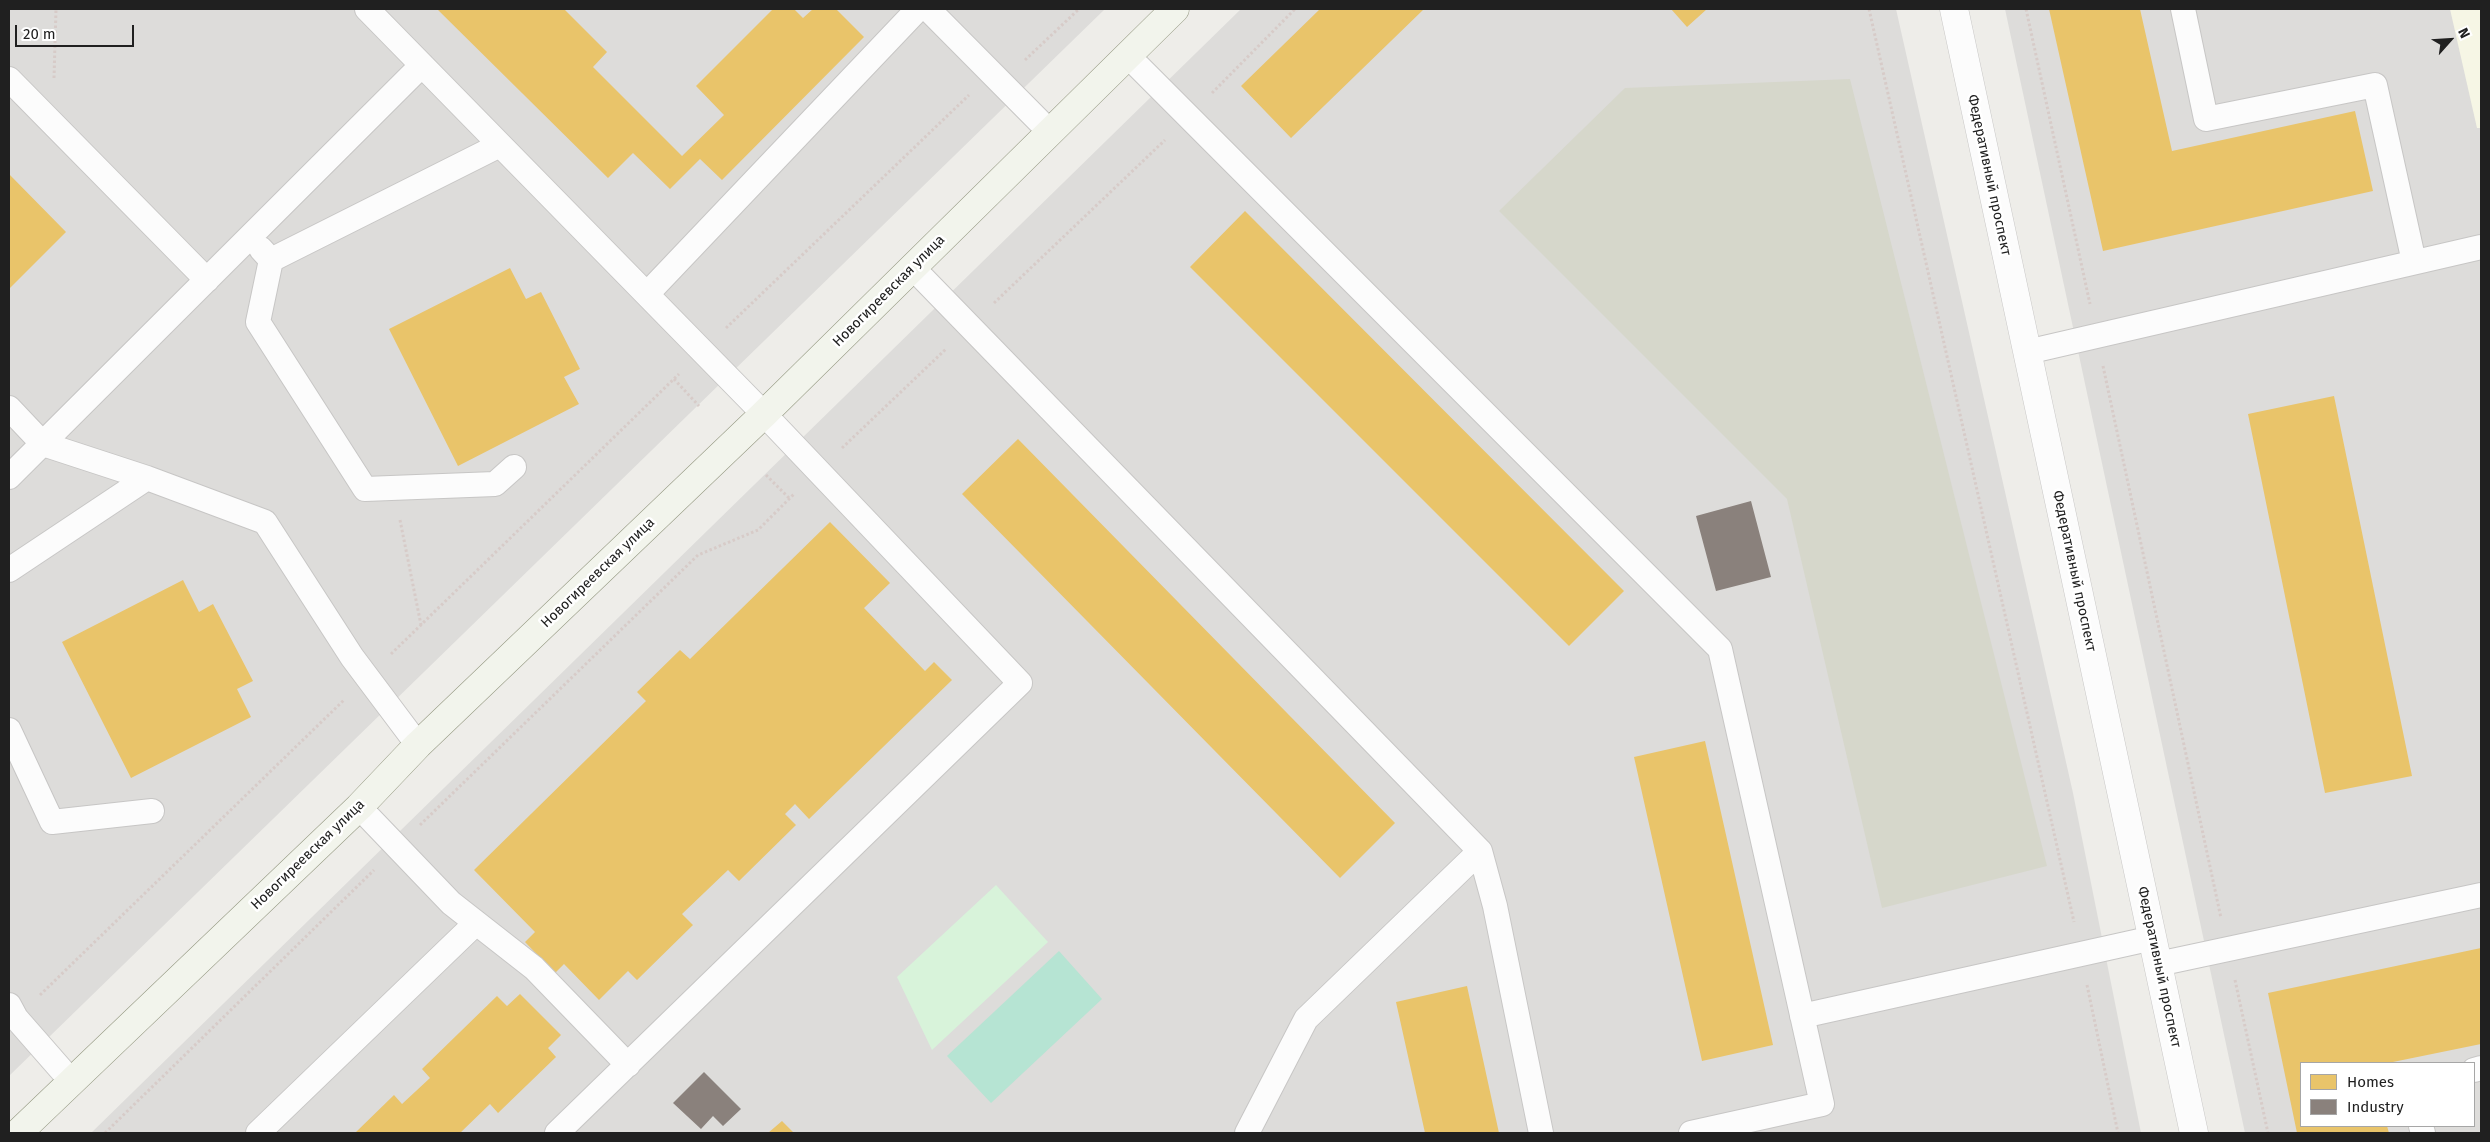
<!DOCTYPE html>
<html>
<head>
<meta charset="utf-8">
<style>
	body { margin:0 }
	#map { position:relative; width:2490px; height:1142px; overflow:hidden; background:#eeede9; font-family:"Fira Sans",sans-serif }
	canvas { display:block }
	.frame { position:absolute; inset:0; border:10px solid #202020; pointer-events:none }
	.legend { position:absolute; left:2300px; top:1062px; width:175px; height:65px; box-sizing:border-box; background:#fff; border:1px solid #a6a6a6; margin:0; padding:6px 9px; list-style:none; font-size:15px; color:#202020 }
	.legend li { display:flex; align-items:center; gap:10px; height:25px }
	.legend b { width:25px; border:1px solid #a6a6a6 }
	.north { position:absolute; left:2425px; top:15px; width:50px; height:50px; -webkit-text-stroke:4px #fff; paint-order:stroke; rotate:64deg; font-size:14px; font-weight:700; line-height:20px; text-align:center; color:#202020 }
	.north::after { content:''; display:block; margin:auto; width:18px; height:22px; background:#202020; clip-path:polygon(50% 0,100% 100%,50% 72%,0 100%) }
	.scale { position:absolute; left:15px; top:25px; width:119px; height:22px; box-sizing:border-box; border:2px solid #202020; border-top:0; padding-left:6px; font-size:15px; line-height:18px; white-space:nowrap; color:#202020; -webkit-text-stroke:4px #fff; paint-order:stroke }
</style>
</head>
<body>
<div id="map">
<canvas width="2490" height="1142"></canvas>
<div class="frame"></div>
<ul class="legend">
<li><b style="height:14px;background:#e9c46a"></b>Homes</li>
<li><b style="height:14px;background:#8a817c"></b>Industry</li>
</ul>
<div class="north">N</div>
<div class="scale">20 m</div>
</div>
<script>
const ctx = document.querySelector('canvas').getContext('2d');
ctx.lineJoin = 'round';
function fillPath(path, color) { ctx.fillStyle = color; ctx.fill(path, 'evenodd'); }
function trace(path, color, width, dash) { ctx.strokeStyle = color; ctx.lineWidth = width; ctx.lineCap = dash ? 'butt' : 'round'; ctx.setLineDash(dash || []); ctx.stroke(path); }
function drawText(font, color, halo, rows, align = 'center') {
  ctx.font = font + ' "Fira Sans",sans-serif'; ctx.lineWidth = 5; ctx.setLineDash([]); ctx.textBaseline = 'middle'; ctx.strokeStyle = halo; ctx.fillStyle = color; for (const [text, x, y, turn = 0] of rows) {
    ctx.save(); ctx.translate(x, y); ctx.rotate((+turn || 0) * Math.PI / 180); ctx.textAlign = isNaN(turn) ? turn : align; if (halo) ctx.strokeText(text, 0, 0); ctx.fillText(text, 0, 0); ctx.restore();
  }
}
const residential = new Path2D(`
	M9,9h1096l-1096,1067z
	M1241,9h655l177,784 68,340h-2050z
	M2005,9h476v1124h-236zM2301,1063h173v63h-173z`);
const education = new Path2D(`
	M2450,9h31v119h-4z`);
const construction = new Path2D(`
	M1850,79l197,787 -165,42 -95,-409 -288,-288 126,-123z`);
const park = new Path2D(`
	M996,885l52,57 -116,108 -35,-73z`);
const pitch = new Path2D(`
	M1059,951l43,48 -111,104 -44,-47z`);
const homes = new Path2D(`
	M437,9h127l43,43 -14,15 89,89 42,-41 -28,-29 77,-77h21l9,9 10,-9h23l28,28 -142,143 -22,-21 -30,30 -37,-36 -25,25z
	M1320,9h104l-133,129 -50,-52z
	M1671,9h36l-20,18z
	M2049,9h91l32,142 183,-40 18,80 -270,60z
	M9,174l57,58 -57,57z
	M1245,211l379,380 -55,55 -379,-379z
	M510,268l16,31 15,-7 39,77 -16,8 15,27 -121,62 -69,-137z
	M2334,396l78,380 -87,17 -77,-379z
	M1018,439l377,384 -55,55 -378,-384z
	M830,522l60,61 -26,25 61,63 9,-9 18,18 -143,139 -14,-15 -10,10 11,11 -57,56 -11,-11 -46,44 11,11 -56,55 -9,-9 -29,29 -35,-36 -9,9 -30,-31 10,-10 -61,-62 172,-169 -9,-9 43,-42 10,9z
	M183,580l16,32 14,-8 40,77 -16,8 14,28 -120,61 -69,-136z
	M1705,741l68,304 -71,16 -68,-304z
	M2481,948v96l-93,19h-87v63h86l2,7h-92l-29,-140z
	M1467,986l32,147h-74l-29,-131z
	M520,994l41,41 -13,13 8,9 -58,56 -8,-9 -30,29h-105l39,-38 8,9 28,-26 -8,-9 75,-73 10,10z
	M782,1121l12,12h-26z`);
const industry = new Path2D(`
	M1751,501l20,76 -55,14 -20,-75z
	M704,1072l37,37 -18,17 -10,-10 -12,13 -28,-26z`);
const path = new Path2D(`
	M1869,9l205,913
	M2026,9l64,295
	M1025,60l54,-51
	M54,78l2,-69
	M1212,93l83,-84
	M994,303l171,-163
	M726,328l243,-233
	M2103,366l118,552
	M674,379l25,27
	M842,448l104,-99
	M766,475l24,24
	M400,520l21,105
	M391,654l288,-280
	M420,825l278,-270 60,-25 36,-36
	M2235,980l33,153
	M2087,985l31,148
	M40,995l304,-295
	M105,1133l269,-263`);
const lane = new Path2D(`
	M367,9l397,405 256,269 -463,450
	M928,9l122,123
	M2183,9l23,110 169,-34 39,177
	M1128,56l592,593 102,455 -131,29
	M9,79l198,201
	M261,249l10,11 229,-115
	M271,260l-13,62 107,167 130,-5 19,-17
	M913,268l567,583 15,55 46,227
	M647,294l271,-285
	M2027,352l454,-105
	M9,408l34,36 104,34
	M9,477l413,-412
	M9,570l138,-92 118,44 87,135 66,88
	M9,730l43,92 100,-11
	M359,807l92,96 83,65 94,97
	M2158,964l323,-69
	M9,1005l7,13 56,64
	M1802,1016l351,-78
	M2474,1070l7,-2
	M2421,1126l2,7
	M258,1133l218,-210
	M1247,1133l59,-114 174,-168`);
const street = new Path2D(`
	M1954,9l240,1124`);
const secondary = new Path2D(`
	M18,1133l341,-326 59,-62 346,-331 411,-405`);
const streetNames = [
	["Федеративный проспект",1989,175,78],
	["Новогиреевская улица",889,291,-45],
	["Федеративный проспект",2074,571,78],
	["Новогиреевская улица",598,573,-44],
	["Новогиреевская улица",308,855,-44],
	["Федеративный проспект",2159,967,78]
];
fillPath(residential, '#dddcda');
fillPath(education, '#f6f6e5');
fillPath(construction, '#d6d7cb');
fillPath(park, '#d8f3da');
fillPath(pitch, '#b6e4d3');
fillPath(homes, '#e9c46a');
fillPath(industry, '#8a817c');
trace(lane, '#c7c6c5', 26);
trace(street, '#c7c6c5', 29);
trace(secondary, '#949881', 29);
trace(path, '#d7cbc8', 3, [2.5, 2.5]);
trace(lane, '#fcfcfc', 24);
trace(street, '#fcfcfc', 28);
trace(secondary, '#f2f4ec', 28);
drawText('14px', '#202020', '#fff', streetNames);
</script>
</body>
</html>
